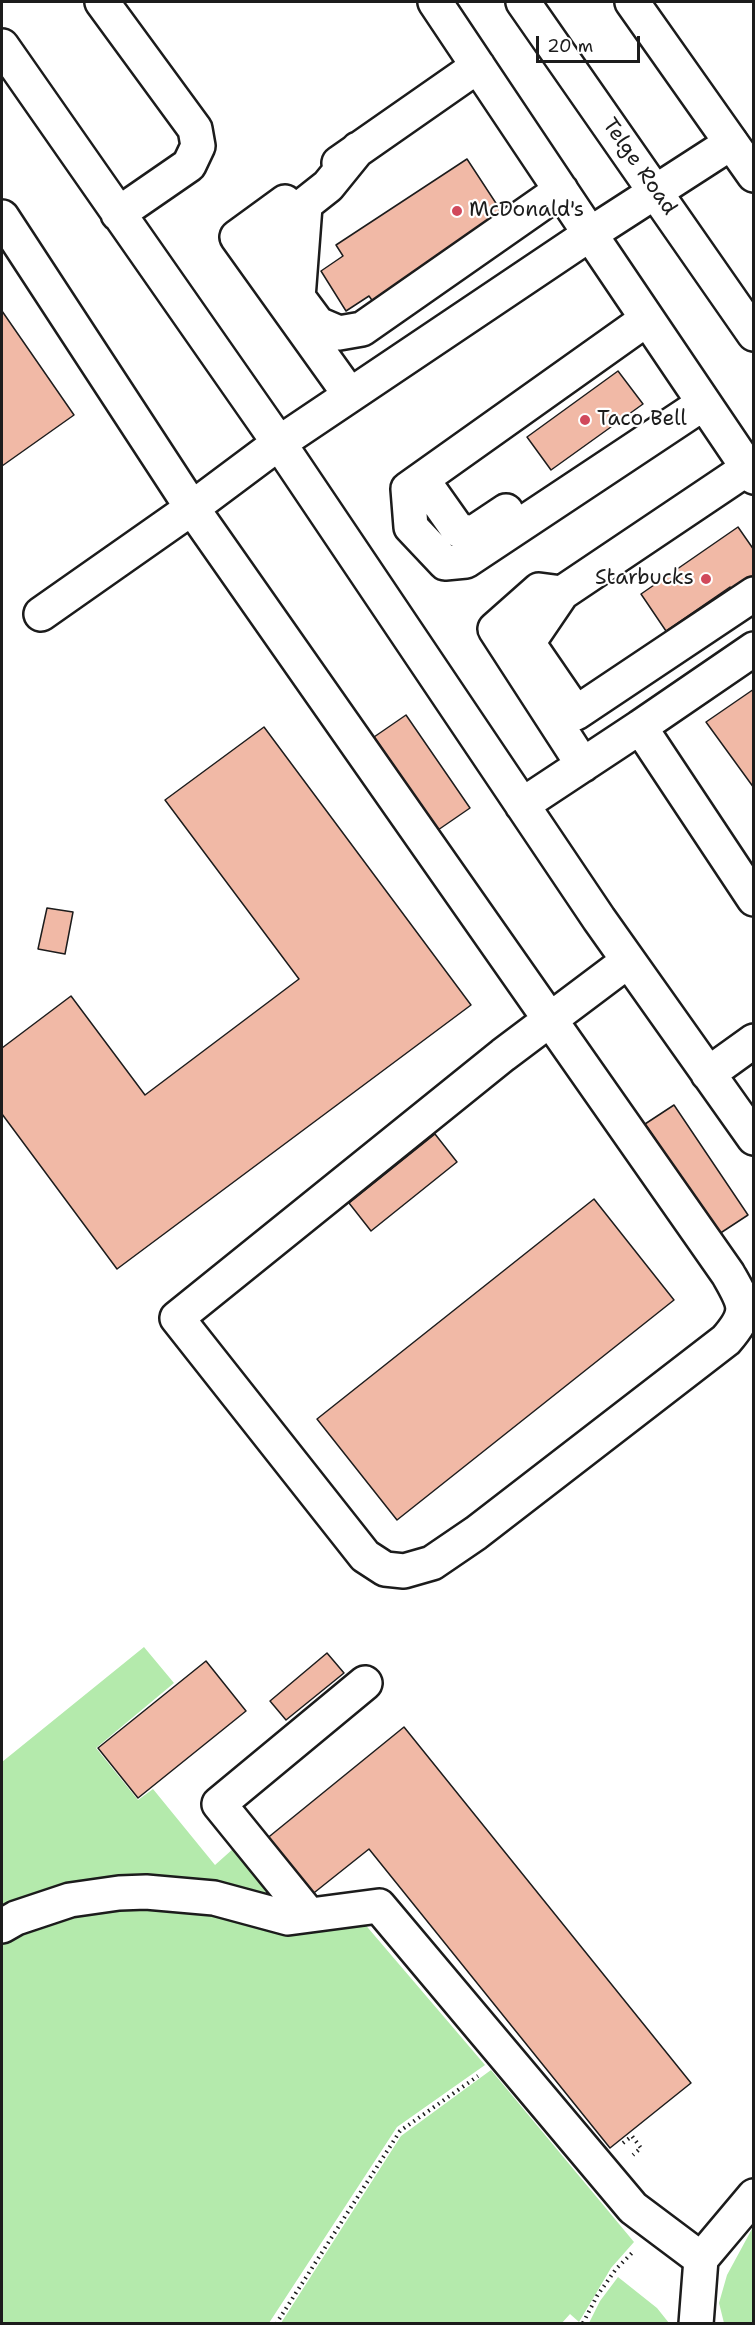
<!DOCTYPE html>
<html>
<head>
<meta charset="utf-8">
<style>
	body { margin:0 }
	#map { position:relative; width:755px; height:2325px; overflow:hidden; background:#fff; font-family:"Shantell Sans",sans-serif }
	canvas { display:block }
	.frame { position:absolute; inset:0; border:3px solid #1c1c1c; pointer-events:none }
	.scale { position:absolute; left:536px; top:36px; width:104px; height:27px; box-sizing:border-box; border:3px solid #1c1c1c; border-top:0; padding-left:8px; font-size:18px; line-height:21px; white-space:nowrap; color:#1c1c1c; -webkit-text-stroke:4px #fff; paint-order:stroke }
</style>
</head>
<body>
<div id="map">
<canvas width="755" height="2325"></canvas>
<div class="frame"></div>
<div class="scale">20 m</div>
</div>
<script>
const ctx = document.querySelector('canvas').getContext('2d');
ctx.lineJoin = 'round';
function fillPath(path, color) { ctx.fillStyle = color; ctx.fill(path, 'evenodd'); }
function trace(path, color, width, dash) { ctx.strokeStyle = color; ctx.lineWidth = width; ctx.lineCap = dash ? 'butt' : 'round'; ctx.setLineDash(dash || []); ctx.stroke(path); }
function drawText(font, color, halo, rows, align = 'center') {
  ctx.font = font + ' "Shantell Sans",sans-serif'; ctx.lineWidth = 4.5; ctx.setLineDash([]); ctx.textBaseline = 'middle'; ctx.strokeStyle = halo; ctx.fillStyle = color; for (const [text, x, y, turn = 0] of rows) {
    ctx.save(); ctx.translate(x, y); ctx.rotate((+turn || 0) * Math.PI / 180); ctx.textAlign = isNaN(turn) ? turn : align; if (halo) ctx.strokeText(text, 0, 0); ctx.fillText(text, 0, 0); ctx.restore();
  }
}
const green = new Path2D(`
	M144,1647l30,36 -78,65 42,52 15,-11 62,76 19,-17 49,58 -103,-22 -178,32v-154z
	M95,1904l268,18 122,143 -88,62 -128,196 -267,1v-387z
	M491,2070l143,172 -23,26 -32,54 -9,-8 -9,10 -280,-1 120,-187z
	M753,2227v96h-29l-5,-20 8,-28z
	M618,2277l39,31 12,15h-80l11,-22z`);
const building = new Path2D(`
	M467,159l40,61 -131,86 -7,-10 -23,15 -25,-40 22,-15 -7,-11z
	M2,311l72,104 -72,51z
	M618,371l25,33 -92,66 -24,-33z
	M738,527l16,23v26l-9,6 -8,15 -7,-10 -64,44 -25,-37z
	M754,689v99l-48,-66z
	M406,715l64,93 -32,22 -64,-93z
	M264,727l207,278 -354,264 -115,-155v-66l69,-52 74,99 154,-116 -134,-179z
	M47,908l26,4 -8,42 -27,-5z
	M674,1105l74,110 -29,19 -74,-110z
	M435,1134l22,28 -86,69 -22,-28z
	M594,1199l80,101 -277,220 -80,-101z
	M327,1653l17,20 -58,47 -16,-19z
	M206,1661l40,50 -108,87 -40,-50z
	M404,1727l287,356 -81,65 -241,-299 -59,47 -45,-56z`);
const path = new Path2D(`
	M623,2143l9,-7 9,12 -8,7
	M583,2323l14,-27 19,-27 18,-18
	M276,2324l124,-193 78,-55`);
const minor = new Path2D(`
	M102,2l93,127 3,17 -9,19 -71,49
	M435,2l155,232 -311,209 320,476 155,219
	M2,46l277,397 -87,65 -151,106
	M731,143l-141,91 164,243
	M358,149l-30,37 -43,34 -14,18 1,24 46,62 21,9 23,-4 199,-139
	M339,163l139,-97
	M285,202l-48,35 113,158
	M2,217l190,291 536,766c17,30 23,37 -2,66l-250,193 -44,30 -28,8 -19,-2 -20,-13 -188,-238 326,-263c41,-31 83,-62 125,-94
	M298,298l7,-92
	M647,319l-239,170 3,38 34,36 21,-2 238,-158
	M748,468l-186,125 -34,50 48,70 178,-119
	M422,479l36,51 15,3 33,-22
	M562,593l-23,-3 -44,39 88,136
	M754,649l-114,78 114,172
	M522,805l118,-78
	M708,1074l46,-33
	M309,1915l-90,-111 146,-121
	M2,1926l14,-8 54,-18 49,-7 27,-1 68,6 74,20 91,-12 254,302 68,51
	M701,2259l53,-63
	M696,2324l5,-65`);
const major = new Path2D(`
	M523,2l231,332
	M632,2l122,173`);
const markers = [
	[457,211,6,"#d1495b"],
	[585,420,6,"#d1495b"],
	[706,579,6,"#d1495b"]
];
const streetNames = [
	["Telge Road",639,167,55]
];
const poiNames = [
	["McDonald's",469,211],
	["Taco Bell",597,420],
	["Starbucks",694,579,"right"]
];
fillPath(green, '#b4eaac');
fillPath(building, '#f1b9a6');
trace(building, '#1c1c1c', 1.5);
trace(minor, '#1c1c1c', 38);
trace(major, '#1c1c1c', 38);
trace(path, '#1c1c1c', 4, [1.5, 4.5]);
trace(minor, '#fff', 33);
trace(major, '#fff', 33);
for (const [x, y, r, color] of markers) { const dot = new Path2D(); dot.arc(x, y, r, 0, 2 * Math.PI); ctx.fillStyle = color; ctx.fill(dot); trace(dot, '#fff', 2); }
drawText('21px', '#1c1c1c', '#fff', streetNames);
drawText('21px', '#1c1c1c', '#fff', poiNames, 'left');
</script>
</body>
</html>
